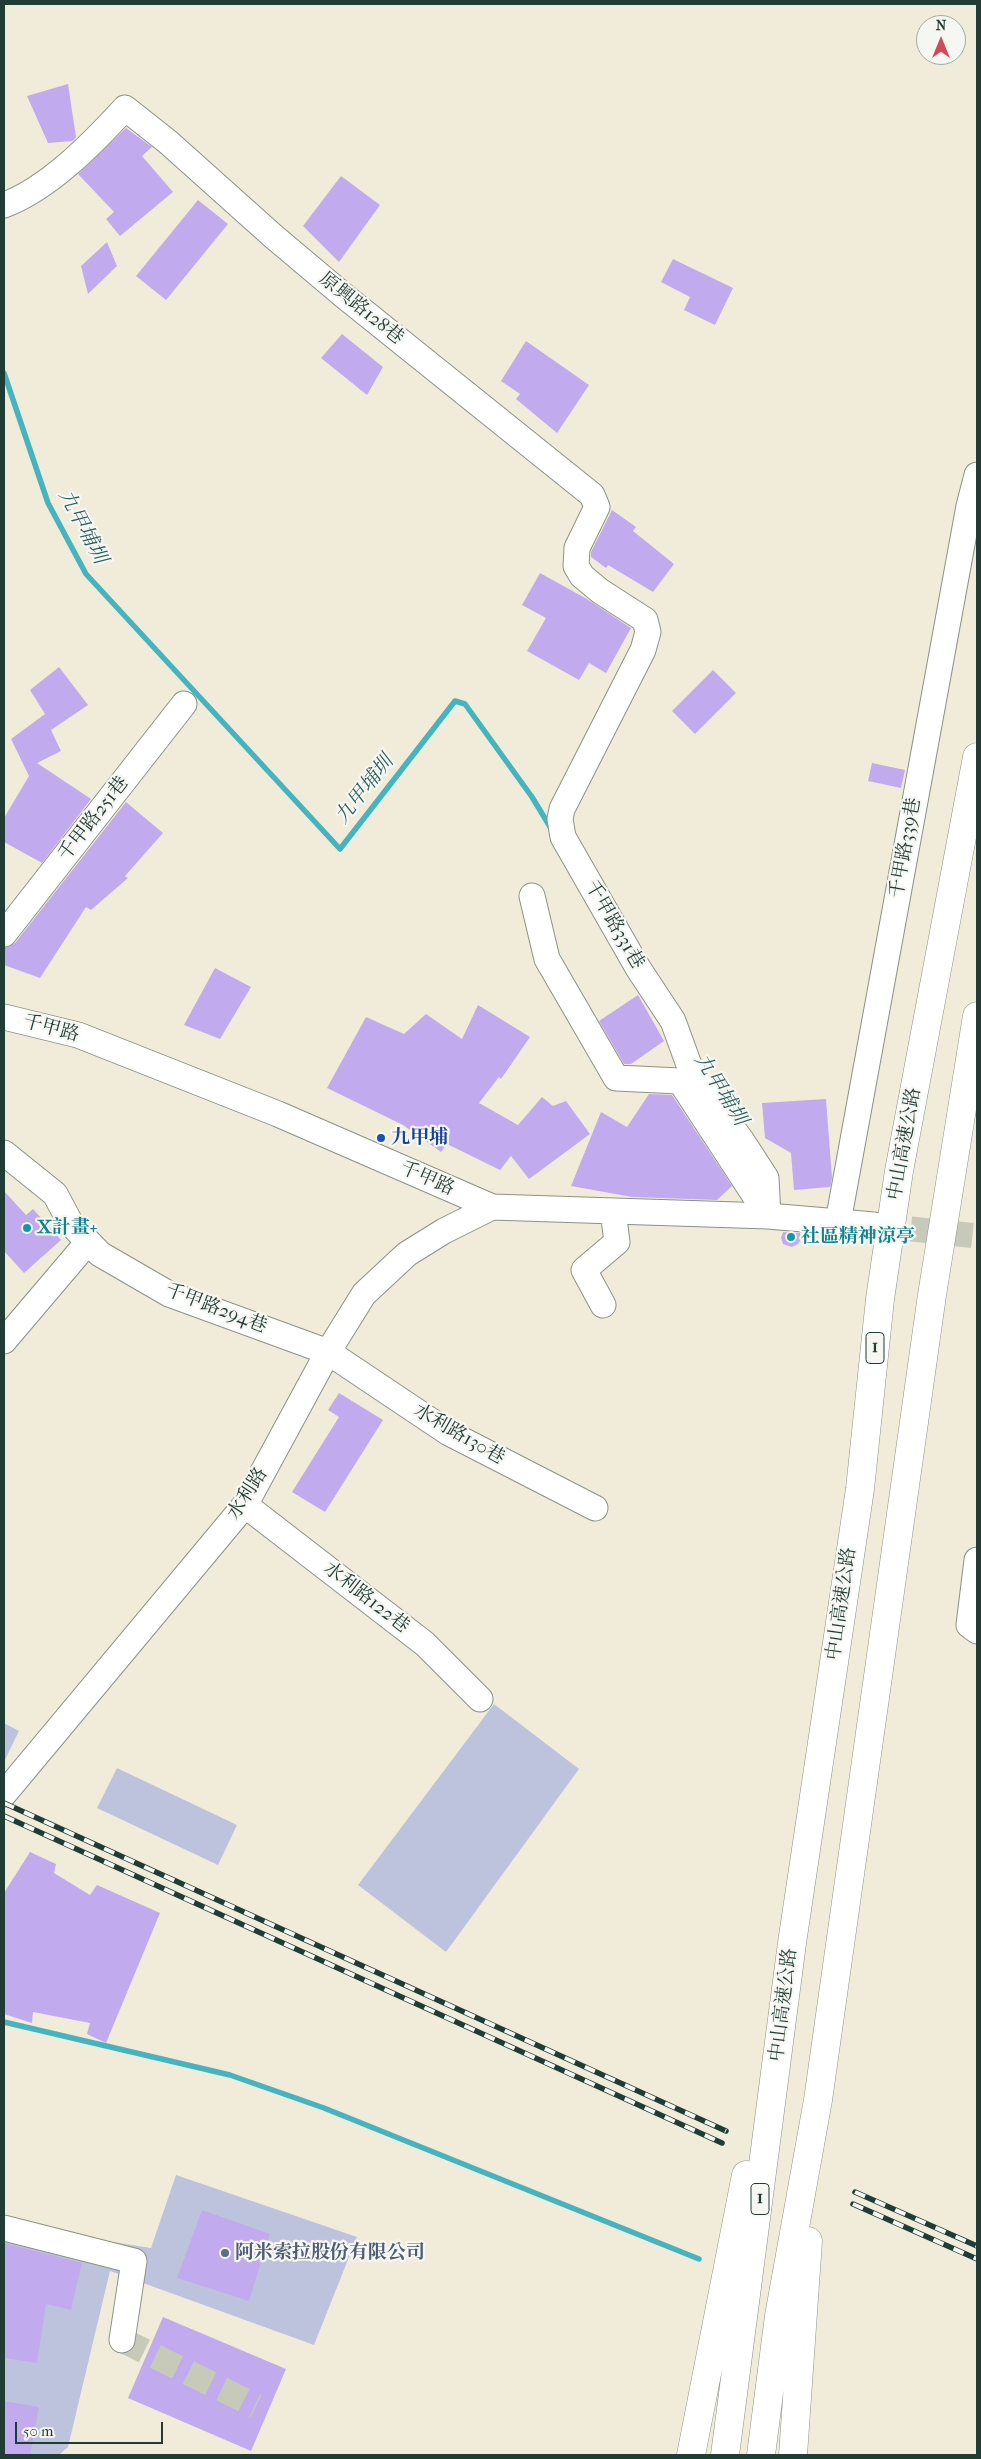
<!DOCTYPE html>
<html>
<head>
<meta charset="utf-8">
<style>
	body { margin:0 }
	#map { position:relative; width:981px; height:2459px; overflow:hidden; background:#f1ecda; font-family:"IM FELL French Canon",serif }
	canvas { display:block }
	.frame { position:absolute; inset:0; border:5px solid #1f3d34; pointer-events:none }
	.north { position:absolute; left:916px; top:15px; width:50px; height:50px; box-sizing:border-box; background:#f6f6f2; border:1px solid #a0aca6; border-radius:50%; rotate:0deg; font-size:14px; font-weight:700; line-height:20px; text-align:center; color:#1f3d34 }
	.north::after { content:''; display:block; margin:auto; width:18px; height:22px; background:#d1495b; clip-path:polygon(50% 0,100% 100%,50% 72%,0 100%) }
	.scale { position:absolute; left:15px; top:2422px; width:148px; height:22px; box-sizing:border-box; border:2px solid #1f3d34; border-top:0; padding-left:6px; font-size:15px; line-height:18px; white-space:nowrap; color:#1f3d34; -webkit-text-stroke:4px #f6f6f2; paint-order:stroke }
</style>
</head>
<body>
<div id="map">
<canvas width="981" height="2459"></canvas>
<div class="frame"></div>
<div class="north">N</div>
<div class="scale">50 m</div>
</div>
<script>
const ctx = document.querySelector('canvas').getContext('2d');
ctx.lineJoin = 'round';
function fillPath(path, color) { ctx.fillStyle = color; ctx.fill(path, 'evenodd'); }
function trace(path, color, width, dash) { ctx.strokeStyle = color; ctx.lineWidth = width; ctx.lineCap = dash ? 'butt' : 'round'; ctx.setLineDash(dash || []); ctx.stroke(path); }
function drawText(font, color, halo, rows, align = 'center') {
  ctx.font = font + ' "IM FELL French Canon","Noto Serif TC",serif'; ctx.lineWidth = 4.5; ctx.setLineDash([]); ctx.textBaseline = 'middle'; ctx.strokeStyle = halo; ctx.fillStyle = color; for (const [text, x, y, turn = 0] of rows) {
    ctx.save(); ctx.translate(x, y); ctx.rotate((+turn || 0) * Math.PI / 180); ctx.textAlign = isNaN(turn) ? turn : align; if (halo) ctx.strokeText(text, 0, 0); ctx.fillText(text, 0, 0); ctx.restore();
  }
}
const industrial = new Path2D(`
	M494,1704l85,65 -133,183 -88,-67z
	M4,1723l15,8 -15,31z
	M117,1768l120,57 -19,40 -121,-57z
	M176,2175l181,62 -43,108 -204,-74 -42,176 -9,8h-55v-230l147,23z`);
const stream = new Path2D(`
	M4,373l44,130 38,71 254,275 115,-148 10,3 67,93 20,33
	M4,2022l226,53 94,33 375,151`);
const building = new Path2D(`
	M68,84l8,53 -3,4 -25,2 -21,-47z
	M126,128l26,19 -10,9 31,36 -53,44 -14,-17 8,-7 -36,-38z
	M341,176l39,29 -41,57 -36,-36z
	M198,200l30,24 -62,76 -30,-24z
	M107,242l10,24 -29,28 -7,-28z
	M673,259l60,29 -18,37 -31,-15 6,-13 -29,-15z
	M342,334l41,33 -16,28 -46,-37z
	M526,341l63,44 -32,48 -41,-34 4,-5 -19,-13z
	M612,510l24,17 -3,4 41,33 -21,28 -45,-27 -2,3 -15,-11v-5z
	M540,573l47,26 44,29 -25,45 -17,-10 -10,17 -52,-29 19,-33 -24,-13z
	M59,667l29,38 -37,25 10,21 -24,12 54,36 -49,64 -38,-21v-24l25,-42 -18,-37 34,-25 -15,-24z
	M713,670l23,23 -41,41 -23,-23z
	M872,763l33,7 -4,18 -33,-7z
	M126,802l37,31 -38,43 3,2 -37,32 -5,-3 -46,71 -36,-13v-17l11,-5z
	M215,968l36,19 -31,52 -36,-14z
	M638,995l26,46 -33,23h-7l-25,-43z
	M478,1005l52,32 -29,42 -2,-2 -20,26 39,22 24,-28 11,9 13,-5 24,33 -61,45 -18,-23 -11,14 -53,-26 -6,8 -38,-27 -76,-37 39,-71 38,17 22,-20 36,25z
	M649,1094l23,1 60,91 -15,14 -85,-3 -61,-11 30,-74 26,15z
	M826,1099l6,79 -2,9 -36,3 -3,-37 -26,-15 -3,-35z
	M4,1191l22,24 7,-6 28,31 -37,33 -20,-22z
	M783,1232l17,1 1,6 -3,5 -6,3 -9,-3 -2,-6z
	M339,1393l44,27 -58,92 -33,-20 47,-75 -11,-7z
	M30,1852l26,12 -2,9 36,22 7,-10 63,28 -54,130 -19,-9 3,-11 -57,-11 -1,11 -28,-9v-121z
	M202,2210l68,24 -21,67 -72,-23z
	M4,2243l78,20 -11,47 -25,-6 -9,59 -33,-5z
	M163,2317l123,52 -35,82 -123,-53z
	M4,2401l35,6 -9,48h-26z`);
const minorTunnel = new Path2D(`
	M874,1225l103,11
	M122,2340l134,66`);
const minor = new Path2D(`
	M4,205c44,-16 89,-62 121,-97l43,34 105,94 70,59 249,200 5,12 -20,41 -1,18 6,10 18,15 45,29 3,12 -5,18 -81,159 -2,10 3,18 75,131 35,53 16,44 10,18 43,58 24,37 2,38
	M532,896l15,63 69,119 64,3 88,135
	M4,934l180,-230
	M4,1017l74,18 200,79 214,93 276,9 106,9
	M4,1153l51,41 16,30 29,30 69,40 159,58 121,81 146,75
	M838,1222l131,-716 8,-31
	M603,1305l-19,-35 33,-28 -4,-31
	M4,1341l84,-99
	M245,1505l180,139 55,55
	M977,1560l-8,65 8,6
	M4,1794l241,-289 83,-153 36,-58 43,-40 37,-23 48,-24
	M4,2228l130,33 -12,79`);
const highway = new Path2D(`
	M691,2455l55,-280
	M725,2455l67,-512 68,-454 20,-190 19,-128 78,-414
	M761,2455l18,-139 39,-216 114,-805 45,-279
	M793,2455l15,-214`);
const rail = new Path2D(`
	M4,1803l722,328
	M4,1816l718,327
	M855,2192l122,54
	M853,2204l124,55`);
const markers = [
	[381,1138,5,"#1a4fb4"],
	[27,1228,5,"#0f9aa8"],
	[791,1237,5,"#0f9aa8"],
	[225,2253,5,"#5c6f8a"]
];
const shields = [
	[875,1348,18],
	[760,2199,18]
];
const shieldNames = [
	["1",875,1348],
	["1",760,2199]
];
const streetNames = [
	["原興路128巷",361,309,39],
	["千甲路251巷",94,819,-52],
	["千甲路339巷",906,848,-80],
	["千甲路331巷",614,925,60],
	["千甲路",51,1029,15],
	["中山高速公路",905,1144,-80],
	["千甲路",427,1179,24],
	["千甲路294巷",216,1309,21],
	["水利路130巷",459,1435,30],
	["水利路",248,1494,-57],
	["水利路122巷",366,1598,38],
	["中山高速公路",842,1604,-82],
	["中山高速公路",784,2005,-83]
];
const transitNames = [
	["九甲埔",391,1138]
];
const cultureNames = [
	["X計畫+",37,1228],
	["社區精神涼亭",801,1237]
];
const serviceNames = [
	["阿米索拉股份有限公司",235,2253]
];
const waterNames = [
	["九甲埔圳",82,527,62],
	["九甲埔圳",365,790,-52],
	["九甲埔圳",720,1090,58]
];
fillPath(industrial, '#bec3dd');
trace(stream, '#45b4bf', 5.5);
fillPath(building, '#c1abee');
trace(minorTunnel, '#c7c9b9', 25, [25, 12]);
trace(minor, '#889487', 27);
trace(highway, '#889487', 29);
trace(minor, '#fff', 25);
trace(highway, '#fff', 28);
trace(rail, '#1f3d34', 5.5);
trace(rail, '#f6f6f2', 4, [11]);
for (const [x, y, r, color] of markers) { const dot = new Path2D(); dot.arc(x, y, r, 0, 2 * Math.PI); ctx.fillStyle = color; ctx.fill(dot); trace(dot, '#f6f6f2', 2); }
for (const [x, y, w] of shields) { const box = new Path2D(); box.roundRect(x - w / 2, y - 15.5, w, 31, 4); ctx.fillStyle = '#f6f6f2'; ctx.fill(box); trace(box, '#1f3d34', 1); }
drawText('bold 18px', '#1f3d34', null, shieldNames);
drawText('19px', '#1f3d34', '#f6f6f2', streetNames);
drawText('bold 19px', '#164399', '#f6f6f2', transitNames, 'left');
drawText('bold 19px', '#0d838f', '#f6f6f2', cultureNames, 'left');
drawText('bold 19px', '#4e5e75', '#f6f6f2', serviceNames, 'left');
drawText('italic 20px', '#2a615e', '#f6f6f2', waterNames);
</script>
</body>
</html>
